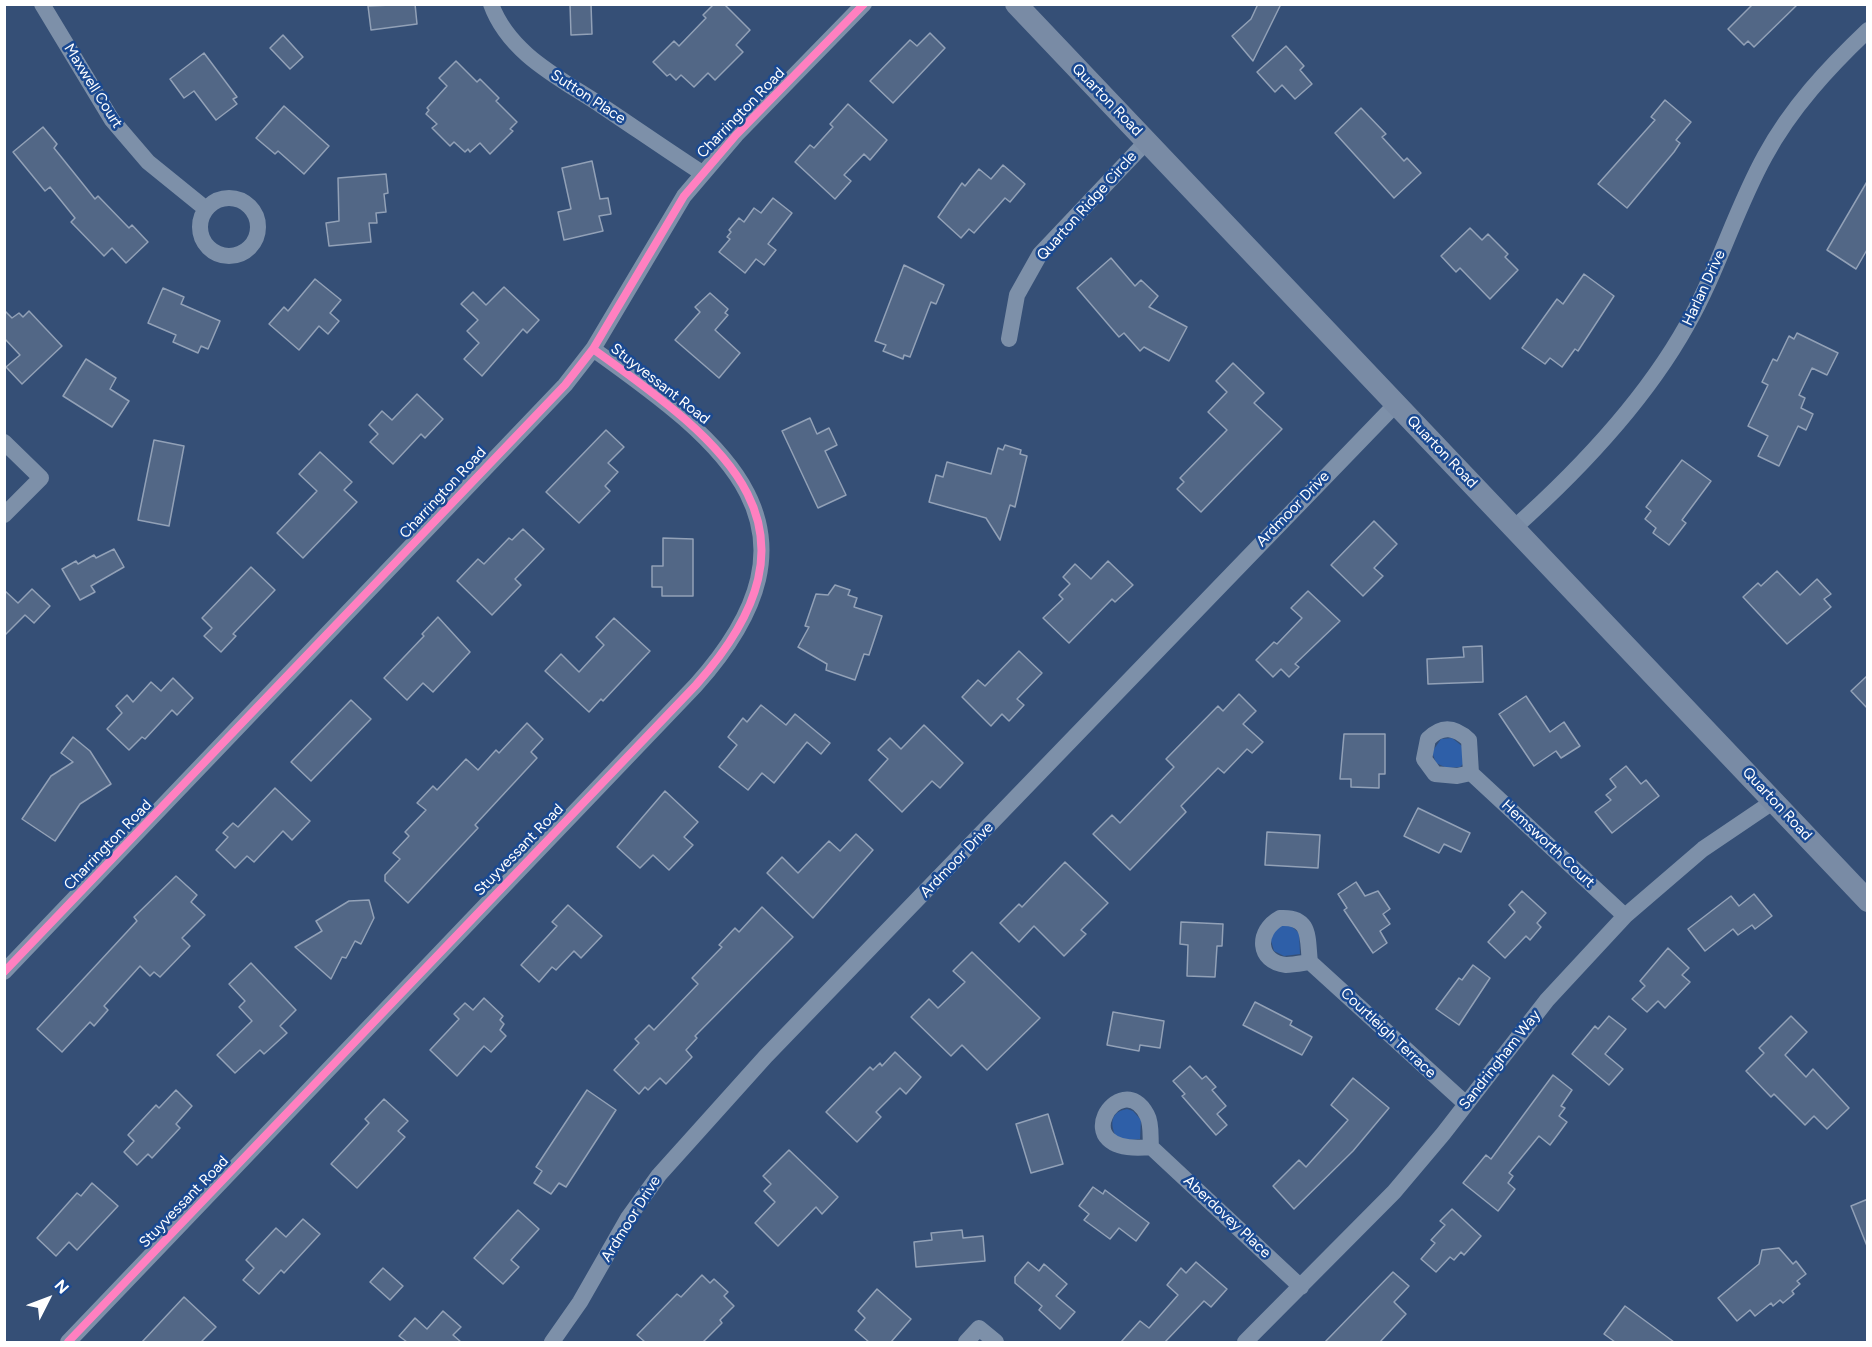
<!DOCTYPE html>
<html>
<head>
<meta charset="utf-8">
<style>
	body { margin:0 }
	#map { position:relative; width:1872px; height:1347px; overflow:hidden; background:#354f76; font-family:Figtree,sans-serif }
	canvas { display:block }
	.frame { position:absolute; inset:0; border:6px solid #fff; pointer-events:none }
	.north { position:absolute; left:18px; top:1269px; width:60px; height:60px; -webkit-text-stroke:4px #1a4991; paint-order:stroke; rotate:48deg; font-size:16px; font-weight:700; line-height:24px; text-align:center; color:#fff }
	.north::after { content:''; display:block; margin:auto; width:21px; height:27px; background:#fff; clip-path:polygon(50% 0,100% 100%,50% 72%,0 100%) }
</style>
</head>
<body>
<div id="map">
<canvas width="1872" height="1347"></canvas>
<div class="frame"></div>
<div class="north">N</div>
</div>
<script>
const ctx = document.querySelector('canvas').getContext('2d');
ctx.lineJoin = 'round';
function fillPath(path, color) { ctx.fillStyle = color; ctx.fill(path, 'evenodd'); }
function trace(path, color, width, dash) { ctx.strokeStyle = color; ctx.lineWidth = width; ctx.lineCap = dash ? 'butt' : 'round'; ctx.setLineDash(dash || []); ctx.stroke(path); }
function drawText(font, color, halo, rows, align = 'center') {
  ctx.font = font + ' Figtree,sans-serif'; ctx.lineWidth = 5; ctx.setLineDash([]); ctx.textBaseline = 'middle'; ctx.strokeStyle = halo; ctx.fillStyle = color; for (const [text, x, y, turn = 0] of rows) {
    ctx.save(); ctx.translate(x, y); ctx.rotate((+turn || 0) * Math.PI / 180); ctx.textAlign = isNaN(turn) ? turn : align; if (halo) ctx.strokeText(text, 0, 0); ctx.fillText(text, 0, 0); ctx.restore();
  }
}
const green = new Path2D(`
	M1452,738l10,8 1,18 -3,3 -13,1 -11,-5 -4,-11 9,-13z
	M1278,926h13l8,7 1,21 -16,2 -10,-5 -4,-14z
	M1127,1109l6,2 8,9 -1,19 -13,1 -11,-3c-6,-13 -6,-25 11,-28z`);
const building = new Path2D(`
	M415,4l2,20 -46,6 -3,-24z
	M570,4h21l1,30 -21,1z
	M714,4h10l26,26 -14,15 7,7 -28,28 -7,-7 -14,14 -13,-12 -5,5 -6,-6 -3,2 -14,-14 21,-21 5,5 27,-28 -3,-3z
	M1258,4h23l-28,57 -21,-25 19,-17z
	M1753,4h45l-44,43 -6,-6 -4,4 -16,-16z
	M930,33l15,15 -52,55 -23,-22 40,-41 7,6z
	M283,35l20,22 -13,12 -20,-21z
	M1286,46l18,20 -4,4 12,14 -17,15 -13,-14 -7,7 -18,-20z
	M204,53l33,44 -4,2 4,5 -21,16 -22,-29 -10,7 -14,-19z
	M456,61l21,21 3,-3 19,19 -3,3 21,21 -7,7 3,2 -23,23 -10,-11 -10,9 -2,-3 -3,3 -11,-10 -4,4 -18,-18 5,-4 -11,-10 3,-4 -2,-2 20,-22 -8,-8z
	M1665,100l26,22 -15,18 4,3 -6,9 -47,56 -29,-24 57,-64 -4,-3z
	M848,104l39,36 -17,20 -6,-6 -20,21 7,6 -16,18 -40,-37 15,-17 4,3 19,-21 -3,-3z
	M284,106l45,40 -25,28 -26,-23 -3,3 -19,-16z
	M1361,108l25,26 -4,3 22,24 3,-3 14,15 -27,25 -59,-65z
	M43,127l14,17 -3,4 41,51 3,-3 31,32 3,-3 16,17 -22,21 -14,-15 -8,8 -33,-34 4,-4 -25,-31 -5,4 -32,-39z
	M592,161l8,38 8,-1 3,16 -12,2 4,15 -39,9 -6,-28 13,-3 -9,-41z
	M1003,165l22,19 -15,18 -5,-4 -31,35 -5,-4 -8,9 -23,-21 24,-34 3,3 14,-17 12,10z
	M386,174l2,19 -4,1 2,18 -10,1 1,10h-8l2,19 -42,4 -3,-23 13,-2 -1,-43z
	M1868,180v68l-12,21 -29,-19z
	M773,198l19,15 -24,31 8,6 -12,15 -8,-6 -11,14 -26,-21 11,-13 -3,-2 4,-5 -2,-2 10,-12 5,4 10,-14 7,5z
	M1470,228l12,12 6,-6 20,20 -3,3 13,13 -28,29 -30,-31 -4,4 -15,-16z
	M1111,258l24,28 6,-6 17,16 -9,11 38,20 -18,34 -25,-14 -4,4 -16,-18 -5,4 -42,-49z
	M904,265l40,20 -8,19 -5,-2 -21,55 -6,-2 -1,4 -20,-8 3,-6 -11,-4z
	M1584,274l30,22 -36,55 -3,-2 -13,18 -12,-9 -5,6 -23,-16 35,-49 6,5z
	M315,279l26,21 -11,13 9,8 -11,13 -9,-8 -20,24 -30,-26 15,-17 4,4z
	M504,287l35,33 -12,13 -4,-4 -41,47 -18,-17 15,-16 -12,-12 11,-11 -17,-16 12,-12 13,13z
	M163,288l21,9 -3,7 39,17 -12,28 -7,-3 -3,7 -25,-11 3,-7 -28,-12z
	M710,293l18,16 -3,4 3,2 -13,15 25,23 -21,25 -44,-38 25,-28 -5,-5z
	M4,310l8,8 7,-5 4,4 6,-6 33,35 -40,38 -16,-17 14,-12 -16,-17z
	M1797,333l41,20 -11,22 -15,-7 -13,27 6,3 -4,10 12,6 -7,16 -8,-4 -19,40 -21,-10 10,-20 -20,-10 20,-41 -6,-3 11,-23 4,2 12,-25 5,3z
	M86,359l30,19 -6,11 19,12 -17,26 -49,-31z
	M1233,363l31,30 -10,10 28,26 -81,83 -24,-23 7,-7 -4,-4 47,-48 -19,-18 19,-20 -11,-11z
	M417,394l26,25 -18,19 -4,-4 -28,30 -23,-22 8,-8 -9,-9 13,-14 10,9z
	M810,418l7,16 12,-6 8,17 -12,6 21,44 -28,13 -36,-77z
	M606,430l18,17 -16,16 10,9 -13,14 5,5 -31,32 -33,-31z
	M154,440l30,6 -15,80 -31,-6z
	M1005,445l16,5 -1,4 7,2 -12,51 -5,-2 -10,35 -14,-22 -57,-16 7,-27 7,2 4,-15 44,12 7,-26 5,2z
	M320,452l32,30 -8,8 13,12 -54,56 -26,-25 40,-42 -18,-17z
	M1682,460l29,21 -29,39 4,3 -17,22 -16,-12 3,-5 -11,-9 6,-8 -5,-4z
	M1374,521l23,23 -23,24 9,8 -20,20 -32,-31z
	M523,529l21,20 -29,30 6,6 -29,30 -35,-34 21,-22 6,5 25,-26 3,2z
	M663,538l30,1v57h-31v-9h-10v-21h11z
	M114,549l10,18 -33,19 4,6 -15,8 -18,-31 14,-8 2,3 16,-9 2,3z
	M1108,561l25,24 -18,17 -3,-3 -43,44 -26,-25 20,-19 -4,-4 11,-11 -7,-7 12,-13 16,15z
	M251,567l24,23 -42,44 3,2 -15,16 -17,-16 8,-8 -10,-10z
	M1777,571l23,24 17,-16 14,15 -7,5 7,8 -44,37 -44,-47 15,-14 3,3z
	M835,585l15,5 -2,5 9,3 -3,9 28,9 -13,39 -5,-1 -9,26 -29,-10 1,-6 -29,-17 11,-20 -4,-1 11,-32 12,1z
	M32,589l18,17 -16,17 -9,-8 -21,21v-46l14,13z
	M1308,591l32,30 -45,43 4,3 -10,10 -8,-8 -8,8 -17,-17 18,-18 3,2 25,-26 -11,-10z
	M438,617l32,35 -37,40 -10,-9 -16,17 -23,-22 40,-42 -2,-2z
	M614,618l36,33 -47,50 -2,-2 -12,13 -44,-41 16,-17 18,18 25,-27 -8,-8z
	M1482,646l1,36 -55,2 -1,-25 37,-2 -1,-10z
	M1019,651l23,22 -25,26 7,6 -15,16 -7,-7 -11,12 -29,-29 16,-17 7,6z
	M1868,675v34l-17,-18z
	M173,678l20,20 -16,17 -5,-5 -27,29 -3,-2 -13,13 -22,-21 15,-16 -6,-7 11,-11 6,7 18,-20 10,9z
	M1239,694l17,17 -13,13 20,18 -11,11 -5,-4 -23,24 -6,-5 -37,38 5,6 -56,58 -37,-36 19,-19 8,8 54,-56 -8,-8 52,-53 5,5z
	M1526,696l24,36 14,-10 16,24 -19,12 -5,-7 -22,15 -35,-52z
	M351,700l20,19 -60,62 -20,-19z
	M761,705l25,20 9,-11 35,29 -9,11 -14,-12 -33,41 -12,-10 -14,17 -29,-23 18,-22 -9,-8 15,-19 4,4z
	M527,723l16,16 -12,13 6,6 -62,67 3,3 -70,75 -23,-22v-6l15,-16 -7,-6 16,-17 -4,-4 21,-22 -9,-7 16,-17 4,4 29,-31 12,11 18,-20 3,3z
	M924,725l39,38 -23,25 -8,-7 -30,31 -33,-32 19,-21 -10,-9 12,-12 11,11z
	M1344,734h41v40h-6v14l-28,-1v-8h-11z
	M73,737l17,14 21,33 -31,20 -25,37 -33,-22 29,-43 22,-14 -12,-9z
	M1626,766l15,18 5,-4 13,16 -47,37 -17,-21 16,-12 -5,-5 10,-8 -6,-8z
	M275,788l35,33 -18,19 -9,-9 -29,31 -7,-6 -12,12 -19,-18 12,-13 -5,-4 10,-10 5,4z
	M665,791l33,31 -14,15 9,8 -24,25 -16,-15 -13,13 -23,-21z
	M1418,808l52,25 -9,19 -17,-8 -5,9 -35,-17z
	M1267,832l53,3 -2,33 -53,-3z
	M856,834l17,16 -60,68 -46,-45 15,-16 16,16 31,-32 11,10z
	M1065,862l43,41 -27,27 5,4 -22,22 -30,-30 -15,16 -19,-19 19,-19 3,3z
	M176,876l21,19 -6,7 14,13 -23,23 8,8 -30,31 -6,-5 -4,4 -10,-10 -36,40 4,4 -14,16 -4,-4 -28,30 -25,-23 100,-108 -3,-4z
	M1356,882l9,14 13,-5 12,18 -7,5 7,10 -10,7 7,12 -14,10 -29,-43 3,-2 -9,-14z
	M1522,891l24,22 -9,10 4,4 -11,13 -4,-4 -21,22 -17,-16 27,-30 -6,-7z
	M1754,894l18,22 -17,13 -3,-4 -14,10 -5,-6 -28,22 -17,-22 43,-33 8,10z
	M369,900l5,18 -13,26 -6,-3 -9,17 -4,-1 -11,22 -36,-32 27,-16 -6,-10 33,-20z
	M568,905l34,31 -21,22 -7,-7 -18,19 -4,-3 -13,15 -18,-17 36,-39 -5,-4z
	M762,907l31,30 -98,99 2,2 -11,12 6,7 -26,27 -6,-6 -12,12 -3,-3 -6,7 -25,-24 25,-27 -4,-4 14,-14 5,5 44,-46 -6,-6 30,-31 -3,-2 16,-17 4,4z
	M1181,922l42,2 -1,22h-5l-2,31 -28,-1 1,-31 -8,-1z
	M1668,948l21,20 -7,7 8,7 -25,26 -7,-7 -11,11 -15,-13 13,-13 -5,-5z
	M972,952l68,66 -53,52 -25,-25 -11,11 -40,-39 18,-18 9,9 27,-26 -12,-11z
	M251,963l45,47 -16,16 7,7 -23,21 -4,-4 -25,23 -18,-18 35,-34 -13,-14 6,-6 -16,-17z
	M1473,965l17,13 -31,47 -23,-16 23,-31 3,2z
	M484,998l19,18 -3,4 4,4 -4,6 6,6 -15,16 -7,-6 -27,30 -27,-26 29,-31 -5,-5 11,-11 8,7z
	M1255,1002l37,19 -2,4 22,12 -10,18 -59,-30z
	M1113,1012l51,9 -4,27 -20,-3 -1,6 -32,-6z
	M1609,1016l17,13 -21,25 18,15 -14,16 -37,-31 23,-28 3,3z
	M1791,1016l16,16 -22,23 21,22 7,-8 36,39 -22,21 -13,-13 -9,9 -31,-31 -3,3 -25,-26 18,-18 -5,-5z
	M895,1052l26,25 -15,17 -6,-6 -24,24 5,5 -24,25 -31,-30 44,-45 3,3 7,-7 2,3z
	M1190,1066l12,13 4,-3 10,11 -4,3 14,16 -9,8 10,11 -11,10 -34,-39 3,-2 -12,-13z
	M1553,1075l19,15 -11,16 4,2 -6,8 8,6 -17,23 -11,-9 -30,37 4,3 -5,7 7,6 -17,22 -35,-28 23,-28 5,4z
	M1353,1078l36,30 -36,43 -59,58 -21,-23 26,-26 7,7 42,-47 -17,-15z
	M176,1090l16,16 -16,18 4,4 -28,30 -4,-4 -11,11 -13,-13 10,-11 -6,-6 28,-30 3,3z
	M587,1090l29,20 -50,77 -7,-4 -8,11 -17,-11 8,-12 -6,-4z
	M384,1099l24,22 -10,10 7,6 -48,51 -26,-24 38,-41 -4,-4z
	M1048,1114l15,50 -32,9 -15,-49z
	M789,1150l49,47 -16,17 -6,-7 -38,39 -23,-23 20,-21 -11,-11 7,-7 -8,-8z
	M92,1183l26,23 -41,44 -8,-8 -13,14 -19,-18 40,-45 4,3z
	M1093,1187l10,7 2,-4 44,33 -13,18 -17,-13 -9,11 -26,-19 5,-6 -10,-8z
	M1868,1199v47h-1l-16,-40z
	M1452,1209l29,27 -17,19 -3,-3 -7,8 -4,-3 -14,15 -15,-13 14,-16 -4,-3 14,-15 -5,-4z
	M518,1210l21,19 -28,31 8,7 -16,17 -29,-26z
	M303,1219l17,15 -36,39 -3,-3 -22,24 -16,-14 11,-12 -8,-8 30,-32 10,9z
	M962,1230l1,8 20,-2 2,25 -69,6 -2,-25 18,-2 -1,-7z
	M1779,1248l14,16 3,-3 10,13 -9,7 3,3 -8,7 2,3 -11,9 -3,-3 -7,6 -2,-3 -16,13 -5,-6 -13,11 -19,-23 41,-34 3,-14z
	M1028,1262l11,9 5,-7 23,20 -11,12 19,16 -15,17 -21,-19 3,-4 -27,-23v-6z
	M1196,1262l31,27 -16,18 -7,-6 -39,41h-44l19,-21 9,7 29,-33 -11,-10 14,-17 5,5z
	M383,1268l20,18 -13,14 -20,-18z
	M1393,1272l16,14 -15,16 12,12 -26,28h-55z
	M702,1275l8,8 4,-4 14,13 -4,4 10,10 -14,14 2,3 -19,19h-58l-8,-7 40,-41 4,3z
	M877,1289l34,30 -20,23h-22l-14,-12 10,-12 -7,-7z
	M184,1297l32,30 -15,15h-59z
	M1625,1306l49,36h-59l-11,-8z
	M443,1311l18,16 -8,8 8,7h-54l-8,-6 16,-18 12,11z`);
const street = new Path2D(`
	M42,4l70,116 36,42 58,47
	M491,4c18,50 69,74 111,102 33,22 66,45 100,67
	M200 227a29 29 0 1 1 58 0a29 29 0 1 1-58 0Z
	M1009,339l8,-44 23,-41 106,-112
	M4,442l37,36 -37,37
	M1514,528c65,-58 130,-126 173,-203 31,-54 48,-115 78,-169 26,-48 63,-88 103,-126
	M1471,773l-14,3 -22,-2 -11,-15 4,-20c14,-14 27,-12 41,1l2,33 154,143
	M1310,962c-7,1 -16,3 -24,3 -29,-3 -30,-34 -6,-47 32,-2 27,21 30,44l156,142
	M4,972l561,-587 28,-36 91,-153 52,-61 128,-131
	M1151,1147c-91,10 -30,-83 -4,-32 5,9 3,22 4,32l150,140
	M68,1342l628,-657c141,-158 30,-241 -103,-336
	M552,1342l28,-40 48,-84 31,-43 107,-119 630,-652
	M966,1342l13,-14 17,14
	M1245,1342l149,-150 49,-58 104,-134 78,-84 78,-67 71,-48`);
const secondary = new Path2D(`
	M1016,4l852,897`);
const cycleway = new Path2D(`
	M4,972l561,-587 28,-36 91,-153 52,-61 128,-131
	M68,1342l628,-657c141,-158 30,-241 -103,-336`);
const streetNames = [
	["Maxwell Court",93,86,58],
	["Sutton Place",588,97,33],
	["Quarton Road",1107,100,46],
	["Charrington Road",741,113,-46],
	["Quarton Ridge Circle",1087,206,-48],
	["Harlan Drive",1704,288,-65],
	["Stuyvessant Road",660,384,38],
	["Quarton Road",1442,452,46],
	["Charrington Road",443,493,-47],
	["Ardmoor Drive",1293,509,-46],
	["Quarton Road",1777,804,47],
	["Hemsworth Court",1548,844,43],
	["Charrington Road",108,845,-46],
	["Stuyvessant Road",519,850,-46],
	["Ardmoor Drive",957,860,-46],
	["Courtleigh Terrace",1388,1033,43],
	["Sandringham Way",1500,1060,-52],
	["Stuyvessant Road",184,1202,-46],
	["Aberdovey Place",1227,1217,43],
	["Ardmoor Drive",631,1219,-58]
];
fillPath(green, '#2e5fa8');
fillPath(building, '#526786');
trace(building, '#92a1b7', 1.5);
trace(street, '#7d90a9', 16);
trace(secondary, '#798ba5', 22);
trace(cycleway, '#ff80c0', 8);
drawText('15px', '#fff', '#1a4991', streetNames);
</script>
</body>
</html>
